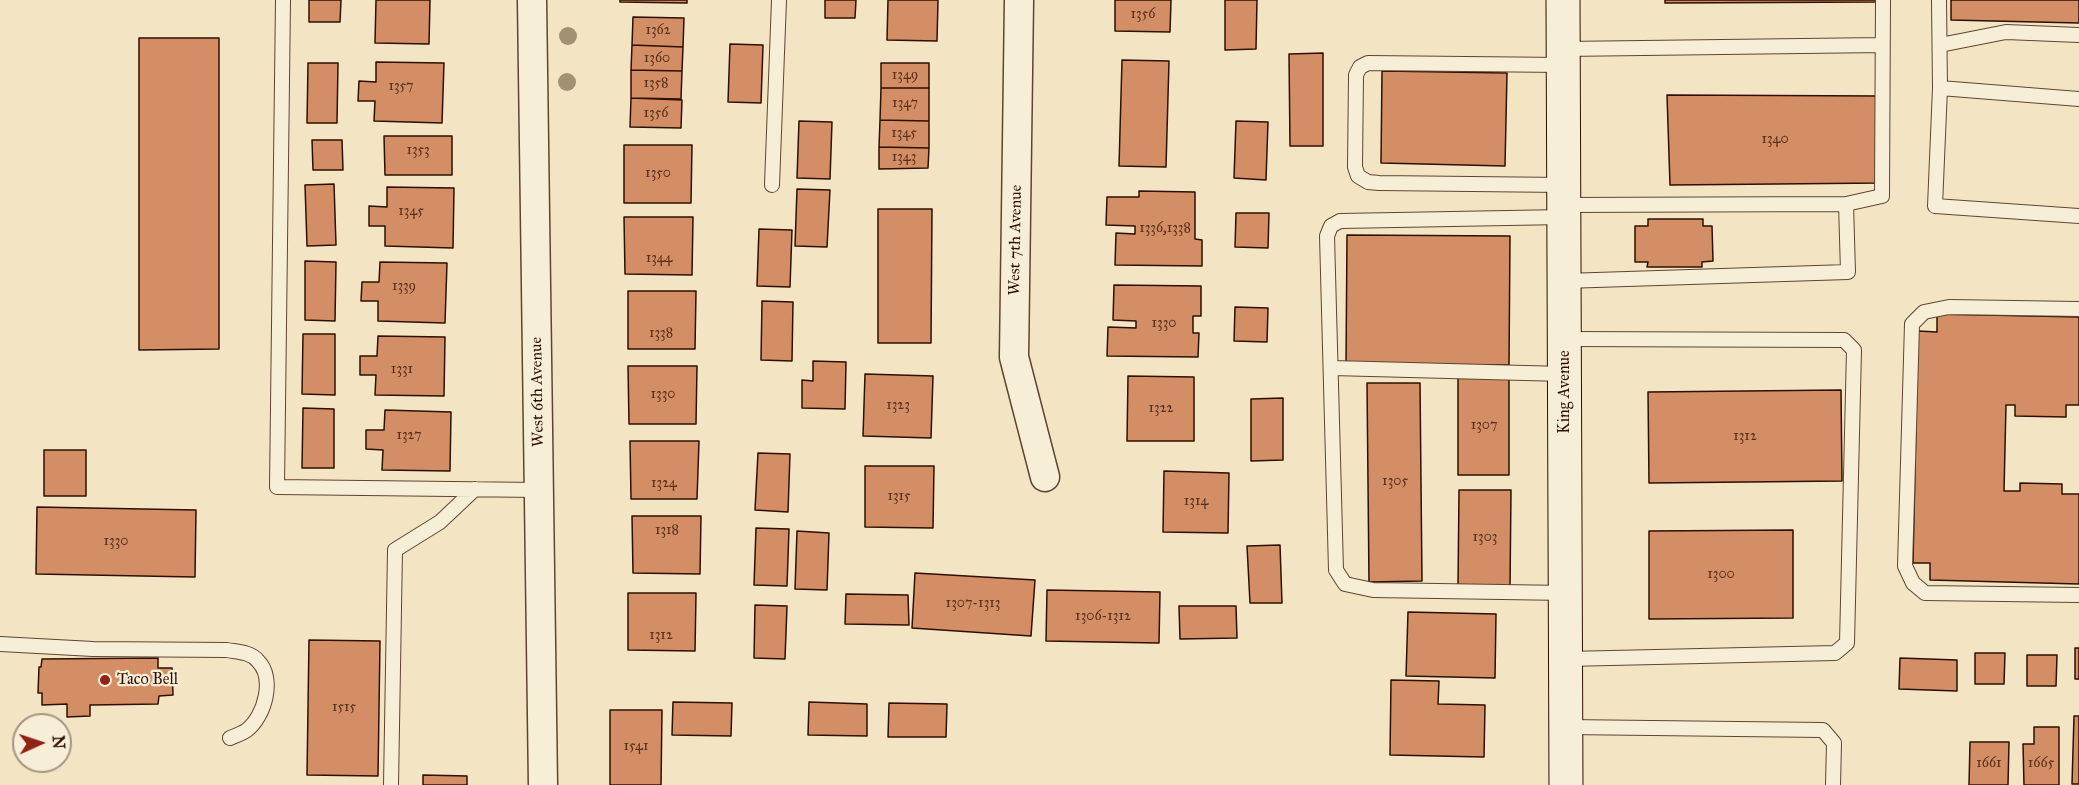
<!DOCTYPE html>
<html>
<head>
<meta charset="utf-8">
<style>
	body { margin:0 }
	#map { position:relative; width:2079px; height:785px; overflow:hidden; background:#f3e5c3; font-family:"IM FELL Great Primer",serif }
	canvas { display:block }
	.north { position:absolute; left:12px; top:713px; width:60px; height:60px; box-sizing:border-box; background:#f7eed8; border:2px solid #a69582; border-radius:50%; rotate:87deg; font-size:16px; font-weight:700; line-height:24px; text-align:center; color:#2d1000 }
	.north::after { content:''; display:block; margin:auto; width:21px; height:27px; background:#8f2418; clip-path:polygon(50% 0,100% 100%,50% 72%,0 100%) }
</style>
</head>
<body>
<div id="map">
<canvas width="2079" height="785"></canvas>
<div class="north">N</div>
</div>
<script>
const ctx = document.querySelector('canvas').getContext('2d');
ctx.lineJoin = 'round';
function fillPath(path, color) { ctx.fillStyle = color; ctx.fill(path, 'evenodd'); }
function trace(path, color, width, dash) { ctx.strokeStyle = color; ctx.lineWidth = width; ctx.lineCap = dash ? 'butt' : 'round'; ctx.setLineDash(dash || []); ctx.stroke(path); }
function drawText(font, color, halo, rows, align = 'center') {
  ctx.font = font + ' "IM FELL Great Primer",serif'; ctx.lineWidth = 4.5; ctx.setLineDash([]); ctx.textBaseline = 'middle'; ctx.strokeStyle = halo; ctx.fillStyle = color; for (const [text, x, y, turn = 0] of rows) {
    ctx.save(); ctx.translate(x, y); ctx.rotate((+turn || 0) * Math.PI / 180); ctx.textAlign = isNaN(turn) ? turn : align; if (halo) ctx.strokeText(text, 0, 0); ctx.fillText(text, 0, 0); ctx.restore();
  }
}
const building = new Path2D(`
	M309,0h32l-1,22h-31z
	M376,0h54l-1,44 -54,-1z
	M620,0h67v3l-67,-1z
	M825,0h31l-1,18h-30z
	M888,0h50l-1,41 -50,-1z
	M1115,0h56l-1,32 -55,-1z
	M1225,0h32l-1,49 -31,1z
	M1665,0h212v2l-212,1z
	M1951,0h128v23l-128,-3z
	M633,17l51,1 -1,29 -51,-2z
	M139,38h80v311l-80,1z
	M730,44l33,1 -2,58 -33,-1z
	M632,45l51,2 -1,24 -51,-1z
	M1323,53v93h-33l-1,-92z
	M1122,60l47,1 -3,106 -47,-1z
	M376,62l68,1 -2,60 -68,-2 1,-20h-17l1,-20 17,1z
	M308,63h30l-1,60h-30z
	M881,63h48v25h-48z
	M631,70l51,1 -1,28 -50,-1z
	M1382,71l125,2 -2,93 -124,-3z
	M881,88h48v33l-49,-1z
	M1667,95l214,1v87l-211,2z
	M631,98l51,2 -1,28 -51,-1z
	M880,120l49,1v27l-50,-1z
	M799,121l33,1 -2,57 -33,-1z
	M1236,121l32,1 -2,58 -32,-2z
	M384,136h68v39h-67z
	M312,140h30l1,30h-30z
	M624,145h68l-1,58h-67z
	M879,147l50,1 -1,20 -49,1z
	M334,184l2,61 -29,1 -2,-61z
	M387,187l67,1 -1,60 -68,-2v-20h-16v-20l18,1z
	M797,189l33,1 -3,57 -32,-1z
	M1139,191l56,1v47l7,1v26l-87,-1 1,-32 19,1v-8l-29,-1 1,-28h32z
	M878,209h54l-1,134h-53z
	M1236,213h33l-1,35 -33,-1z
	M624,217h69l-1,58 -67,-1z
	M1648,219h55v7h9l1,35 -11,1v5h-55l1,-5h-13v-36h13z
	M759,229l33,1 -2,57 -33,-1z
	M1347,235l163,1 -1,129 -163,-1z
	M305,261l31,1 -1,59 -30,-1z
	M380,262l67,1 -2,60 -67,-2v-20h-17l1,-19h17z
	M1114,285l87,1v30h-8v17h6l-1,24 -91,-1 1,-29 28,1v-7l-23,-1z
	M628,291h68l-1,58h-67z
	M762,301l31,1 -1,59 -31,-1z
	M1235,307l33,1 -1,34 -33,-1z
	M1937,314l142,3v88h-13v12l-51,-1v-11h-9l-2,86h16v-8l42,1v10h17v90l-149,-4v-17h-17l5,-232 19,1z
	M303,334h32v61l-33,-1z
	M378,336l67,1 -1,59 -69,-1 1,-20h-16v-19h17z
	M813,361l33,1 -1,47 -43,-1v-28l11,1z
	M628,366h69l-1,58h-67z
	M865,374l68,2 -2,62 -68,-2z
	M1128,376l66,1v64h-67z
	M1458,377h51v98h-51z
	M1367,383h53l2,198 -53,1z
	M1841,390l1,91 -193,2 -1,-91z
	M1283,398v62l-32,1v-62z
	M303,408l31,1v59h-32z
	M385,410l66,2 -1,59 -68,-1 1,-20 -17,-1v-19h18z
	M630,441h69l-2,58h-66z
	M44,450h42v46h-42z
	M758,453l32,1 -2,58 -33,-2z
	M865,466h69l-1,62 -68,-1z
	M1164,471l65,2 -1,60 -65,-1z
	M1459,490h52l-1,97 -52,-1z
	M37,507l159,3 -1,67 -159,-3z
	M632,516h69l-1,58 -67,-1z
	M756,528l33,1 -2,57 -33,-1z
	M1793,530v88l-144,1v-88z
	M797,531l32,2 -2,57 -32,-1z
	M1280,545l2,58h-32l-3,-57z
	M915,573l120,7 -4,56 -119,-8z
	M1047,590l113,2 -1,51 -113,-2z
	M628,593h68l-1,58 -67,-1z
	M846,594l62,1 1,30 -64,-1z
	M755,605l32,1 -2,53 -31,-1z
	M1179,606h57l1,32 -57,1z
	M1408,612l88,2 -1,64 -89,-2z
	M309,640l71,1 -2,135 -71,-1z
	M2075,648h4v31h-4z
	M1975,653h30l-1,31h-29z
	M2027,655h30l-1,31h-29z
	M158,658v10h14l1,27 -14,1 -1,8 -68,1v11l-23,1v-13l-25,1v-12h-4l1,-26h2l1,-8z
	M1900,658l57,2v31l-58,-2z
	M1391,680l48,1 -1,23 47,1 -1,52 -94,-2z
	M673,702l59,1 -1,33 -59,-1z
	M809,702l58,2v32l-59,-1z
	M889,703l58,1 -1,33h-58z
	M610,710h52l-1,75h-51z
	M2074,716h5v68h-7z
	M2034,727h25v58h-35l-1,-41h11z
	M1970,742h39l-1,43h-39z
	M423,775l44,1v9h-44z`);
const lane = new Path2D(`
	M283,0l-6,487 262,3
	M1939,0l1,88
	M1940,45l66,-13 73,3
	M1563,49l319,-4
	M1563,65l-195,-2 -8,4 -4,8 -1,92 3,9 10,6 11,1 185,2
	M2079,99l-139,-11 -5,118 144,10
	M772,185l7,-185
	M1564,205l282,-1
	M1564,217l-224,4 -9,5 -4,10 9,334 9,14 28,6 193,3
	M1564,281l284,-9 -2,-68 36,-8 1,-196
	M2079,309l-130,-2 -25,5 -12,12 -7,242 8,17 12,10 154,2
	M1564,339l280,1 10,10 -7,293 -12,10 -269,6
	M1332,368l232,6
	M0,644l93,5 134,1c11,2 24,2 31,11 17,17 7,55 -11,69 -4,3 -12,6 -17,8
	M1566,727l257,3 11,13 -1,42
	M391,785l4,-235 45,-28 35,-33`);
const street = new Path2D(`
	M532,0l11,785
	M1019,0l-5,357 31,120`);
const secondary = new Path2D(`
	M1563,0l3,785`);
const trees = [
	[568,36],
	[567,82]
];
const markers = [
	[105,680,6,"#8f2418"]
];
const numberNames = [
	["1356",1143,15],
	["1362",658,31],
	["1360",657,59],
	["1349",905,76],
	["1358",656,84],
	["1357",401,87],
	["1347",905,104],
	["1356",656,114],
	["1345",904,134],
	["1340",1775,140],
	["1353",418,151],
	["1343",904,158],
	["1350",658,174],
	["1345",411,212],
	["1336,1338",1165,229],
	["1344",659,259],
	["1339",404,287],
	["1330",1164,324],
	["1338",661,334],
	["1331",402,370],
	["1330",663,395],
	["1323",898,406],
	["1322",1161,409],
	["1307",1484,426],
	["1327",409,436],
	["1312",1745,437],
	["1305",1395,482],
	["1324",664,484],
	["1315",899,497],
	["1314",1196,502],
	["1318",667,531],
	["1303",1485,538],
	["1330",116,542],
	["1300",1721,575],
	["1307-1313",973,604],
	["1306-1312",1103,617],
	["1312",661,636],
	["1515",344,708],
	["1541",636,747],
	["1661",1989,764],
	["1665",2041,764]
];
const streetNames = [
	["West 7th Avenue",1016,240,-89],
	["West 6th Avenue",538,392,-91],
	["King Avenue",1565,392,-90]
];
const poiNames = [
	["Taco Bell",117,680]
];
fillPath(building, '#d38e66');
trace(building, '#2d1000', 1.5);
trace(lane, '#5e4531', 16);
trace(street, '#5e4531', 31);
trace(secondary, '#2d1000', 35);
trace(lane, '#f7eed8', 14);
trace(street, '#f7eed8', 28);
trace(secondary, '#f7eed8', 33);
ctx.fillStyle = '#a29273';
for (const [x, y] of trees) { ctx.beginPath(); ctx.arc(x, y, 9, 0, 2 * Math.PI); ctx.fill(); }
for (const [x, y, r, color] of markers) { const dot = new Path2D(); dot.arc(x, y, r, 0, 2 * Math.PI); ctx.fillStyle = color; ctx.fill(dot); trace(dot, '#f7eed8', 2); }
drawText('14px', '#56301a', null, numberNames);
drawText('16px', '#2d1000', '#f7eed8', streetNames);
drawText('16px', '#2d1000', '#f7eed8', poiNames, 'left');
</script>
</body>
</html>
